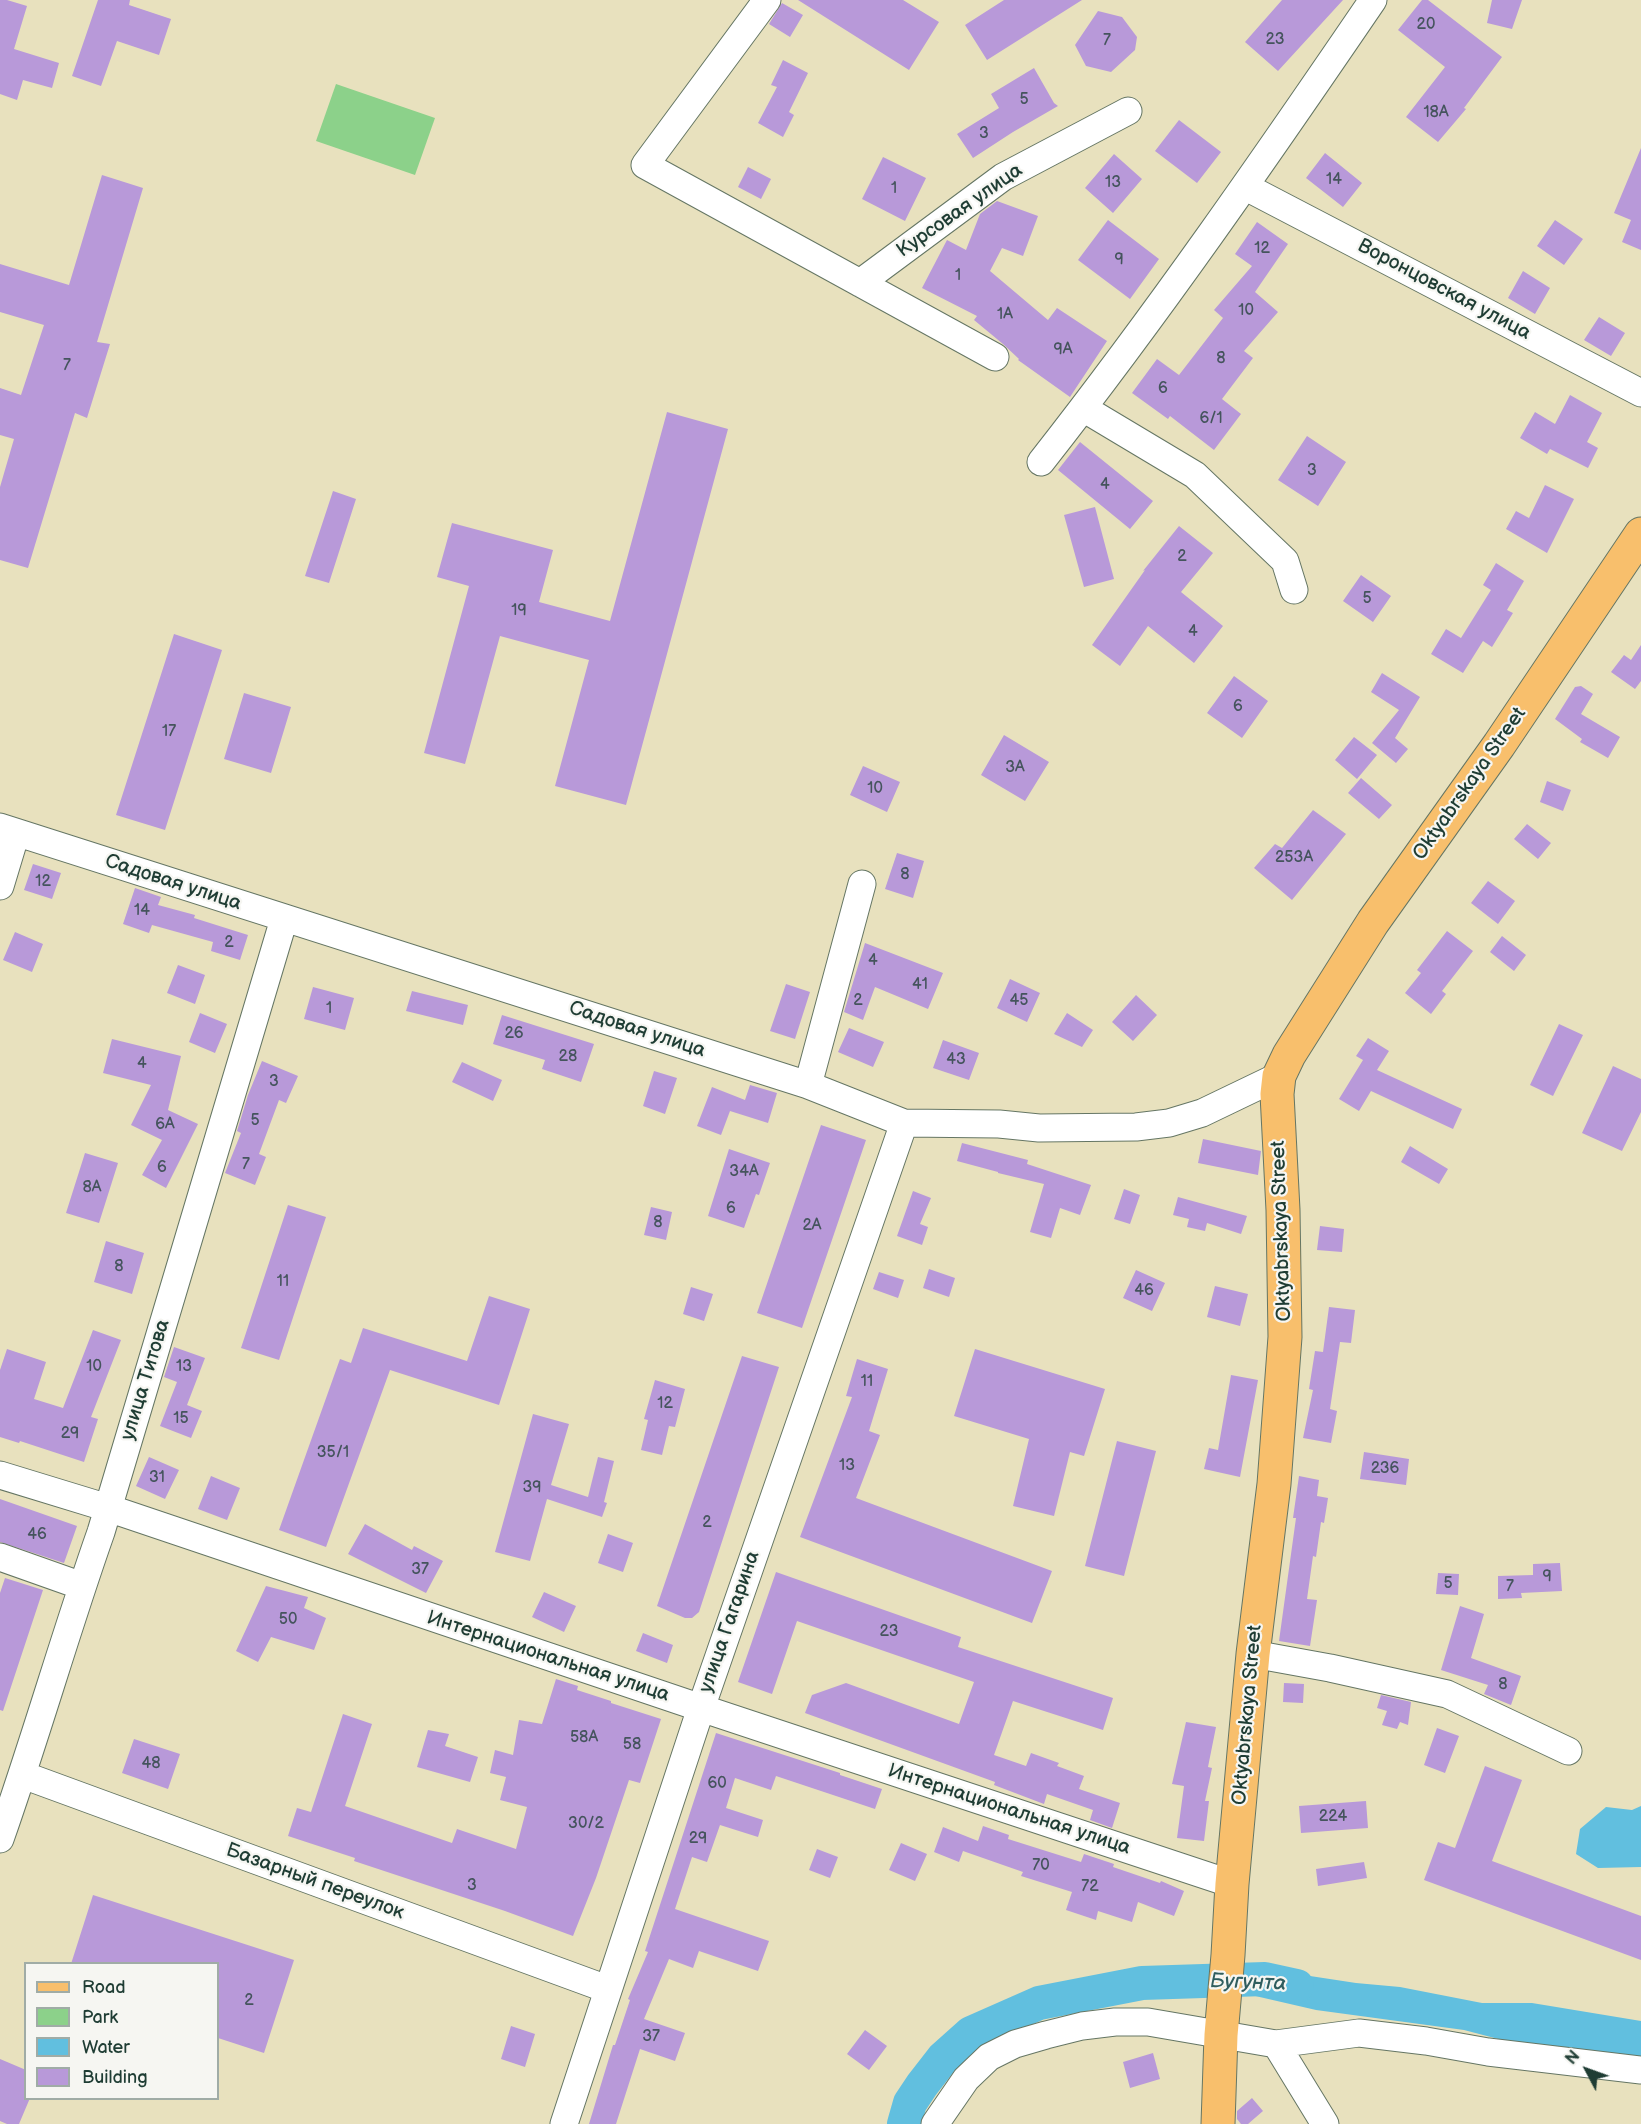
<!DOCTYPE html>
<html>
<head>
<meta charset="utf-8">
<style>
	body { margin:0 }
	#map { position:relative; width:1641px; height:2124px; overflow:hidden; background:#e8e1be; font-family:"Balsamiq Sans",sans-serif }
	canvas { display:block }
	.legend { position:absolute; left:24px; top:1962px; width:195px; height:138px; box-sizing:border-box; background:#f6f6f2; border:2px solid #a0aca6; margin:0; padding:8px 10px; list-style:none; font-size:18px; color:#1f3d34 }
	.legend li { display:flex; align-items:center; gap:12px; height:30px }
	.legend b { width:30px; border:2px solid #a0aca6 }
	.north { position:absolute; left:1557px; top:2040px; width:60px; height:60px; -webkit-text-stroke:4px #f6f6f2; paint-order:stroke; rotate:311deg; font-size:16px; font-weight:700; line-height:24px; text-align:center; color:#1f3d34 }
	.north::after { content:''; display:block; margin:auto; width:21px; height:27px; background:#1f3d34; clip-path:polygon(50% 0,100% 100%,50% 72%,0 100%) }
</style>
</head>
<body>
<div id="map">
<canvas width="1641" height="2124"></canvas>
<ul class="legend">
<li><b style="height:8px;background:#f8bf6c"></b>Road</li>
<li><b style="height:16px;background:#8cd18a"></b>Park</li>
<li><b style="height:16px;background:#61bfdf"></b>Water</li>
<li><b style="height:16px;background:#b899d9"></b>Building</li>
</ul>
<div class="north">N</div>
</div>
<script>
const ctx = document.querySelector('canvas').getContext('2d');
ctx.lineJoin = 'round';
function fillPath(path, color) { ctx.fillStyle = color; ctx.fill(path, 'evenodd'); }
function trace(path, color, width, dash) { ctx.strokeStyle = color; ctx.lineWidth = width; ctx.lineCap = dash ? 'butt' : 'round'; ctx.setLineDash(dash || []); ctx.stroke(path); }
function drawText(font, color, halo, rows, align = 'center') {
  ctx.font = font + ' "Balsamiq Sans",sans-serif'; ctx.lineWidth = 4.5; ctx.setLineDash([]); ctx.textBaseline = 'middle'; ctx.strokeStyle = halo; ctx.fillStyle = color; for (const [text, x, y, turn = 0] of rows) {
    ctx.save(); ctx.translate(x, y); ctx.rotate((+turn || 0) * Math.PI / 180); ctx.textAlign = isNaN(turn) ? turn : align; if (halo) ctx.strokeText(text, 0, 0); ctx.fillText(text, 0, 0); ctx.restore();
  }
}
const green = new Path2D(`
	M336,84l99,34 -20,57 -99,-34z`);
const water = new Path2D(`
	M1641,1806v61l-43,1 -22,-14 4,-25 26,-22 26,3z
	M1251,1967l105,16 44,4 82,16h50l109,18v37l-112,-11 -65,-17 -148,-20 -65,-15z`);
const river = new Path2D(`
	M904,2124l6,-21 12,-18 21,-27 28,-25 68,-30 103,-20 123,-4 32,7`);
const building = new Path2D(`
	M0,0h7l20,6 -13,43 45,14 -7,25 -29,-8 -6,20 -17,-6z
	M98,0h32l-1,5 42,14 -12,36 -42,-14 -16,45 -29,-10z
	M798,0h105l36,22 -30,48z
	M1004,0h78l-95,60 -22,-35z
	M1282,0h61l-65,71 -33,-29z
	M1422,0h6l74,57 -38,51 2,1 -28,33 -32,-25 39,-50 -47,-37z
	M1492,0h30l-10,29 -25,-6z
	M782,3l21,12 -13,22 -21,-13z
	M1098,11l24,6 15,20 -2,13 -24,22 -25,-6 -11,-21z
	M783,60l25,13 -19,39 5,3 -11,22 -25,-14 19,-36 -6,-2z
	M1034,68l20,35 4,3 -45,26 -40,26 -16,-24 42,-26 -8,-14z
	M1179,120l42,32 -24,31 -42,-32z
	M1641,148v102l-19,-8 9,-22 -17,-7z
	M1325,153l37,30 -19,24 -37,-29z
	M1114,154l28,25 -29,34 -28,-25z
	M883,157l43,21 -21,43 -43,-22z
	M748,167l23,12 -10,20 -23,-12z
	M102,175l41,13 -46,154 13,2 -23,74 -12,-5 -47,155 -28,-8v-73l14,-48 -14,-4v-47l21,7 23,-70 -44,-13v-48l69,21z
	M997,201l41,15 -15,40 -21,-8 -12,23 58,49 9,-12 50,33 -37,56 -52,-37 1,-1 -16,-15 -29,-24 3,-4 -55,-28 25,-48 19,10 14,-36z
	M1108,220l51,39 -29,40 -52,-39z
	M1555,220l28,19 -19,26 -27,-19z
	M1257,222l31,22 -33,48 23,20 -34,39 9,7 -31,41 19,15 -27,36 -44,-34 -2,3 -36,-26 25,-34 22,16 44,-57 -9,-8 38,-44 -17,-12z
	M1523,271l27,17 -15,26 -27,-16z
	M1599,317l26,16 -14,23 -27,-16z
	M1570,395l32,18 -15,29 11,6 -10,20 -38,-19 -3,5 -27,-16 15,-26 20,12z
	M667,412l61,17 -102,376 -71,-19 34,-126 -89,-24 -35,128 -41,-11 45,-167 -32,-9 15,-54 101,27 -14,52 71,19z
	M1307,436l39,26 -28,44 -40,-26z
	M1080,442l73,59 -23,28 -72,-59z
	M1545,485l29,14 -27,54 -41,-24 10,-18 13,7z
	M333,491l23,8 -27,84 -24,-7z
	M1095,507l19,72 -30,8 -20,-72z
	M1179,526l34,27 -32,39 42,34 -29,37 -46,-37 -28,40 -28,-21 53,-75 -2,1z
	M1496,563l28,18 -17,29 6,3 -21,34 -9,-6 -20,32 -32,-19 15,-25 15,9 30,-48 -8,-5z
	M1361,575l30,21 -18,26 -30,-21z
	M174,634l48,16 -57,180 -49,-15z
	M1641,645v36l-6,8 -24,-17 13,-17 7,5z
	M1382,673l38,24 -25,41 13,11 -12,14 -24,-20 27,-33 -28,-18z
	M1234,676l34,25 -26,37 -35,-25z
	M1581,686l12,8 -12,20 39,23 -12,21 -28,-16 2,-3 -27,-20 20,-32z
	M244,693l47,14 -20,66 -47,-14z
	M1004,735l45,27 -24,39 -44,-26z
	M1354,737l23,18 -20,24 -22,-19z
	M863,766l37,16 -13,30 -37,-17z
	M1361,778l31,27 -13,14 -31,-26z
	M1547,781l24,9 -8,21 -23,-9z
	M1313,810l33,24 -54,66 -38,-32 21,-24 7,4z
	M1527,824l24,19 -13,16 -24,-20z
	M897,853l27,8 -11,37 -28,-9z
	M33,864l28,9 -9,26 -28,-9z
	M1488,881l27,20 -17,23 -27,-21z
	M135,888l26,9 -3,8 37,10 -1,3 54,17 -8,25 -29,-9 2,-9 -61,-17 -3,8 -26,-9z
	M1447,931l26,20 -31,40 4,3 -15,20 -26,-21 16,-20 -4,-3z
	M15,932l28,12 -11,28 -29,-12z
	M1502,936l24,19 -12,16 -24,-19z
	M865,943l78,30 -15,36 -53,-22 -12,33 -19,-8z
	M178,965l27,10 -10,29 -28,-11z
	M1010,979l30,14 -13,29 -30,-14z
	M786,984l24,8 -15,47 -25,-8z
	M313,987l41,11 -9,32 -41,-11z
	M412,991l56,14 -5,20 -57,-14z
	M1136,995l21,20 -24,26 -21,-19z
	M200,1013l27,11 -12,29 -26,-11z
	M1067,1013l26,17 -11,17 -28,-13z
	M502,1015l92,29 -13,38 -39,-13 3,-9 -52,-16z
	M1559,1024l24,11 -30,61 -23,-11z
	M849,1028l35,14 -11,25 -35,-15z
	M1368,1038l21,13 -12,19 85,39 -9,20 -82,-38 -12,20 -20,-12 24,-39 -7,-4z
	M112,1039l69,17 -13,54 30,14 -32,64 -24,-13 20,-35 -31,-15 20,-40 -48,-12z
	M943,1040l36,13 -10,27 -36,-12z
	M262,1061l36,15 -12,27 -7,-3 -20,54 7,3 -11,28 -30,-12 16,-40 -4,-2 11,-36z
	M462,1062l40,18 -9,21 -41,-19z
	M1613,1066l28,13v33l-19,39 -40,-18z
	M654,1071l23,7 -12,36 -22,-8z
	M750,1085l27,8 -9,30 -38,-12 -9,24 -24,-9 15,-39 33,13z
	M821,1125l45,15 -64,188 -45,-15z
	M1203,1139l58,12 -3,24 -60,-12z
	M962,1143l66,17 -1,4 64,21 -11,30 -20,-7 -9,30 -21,-6 14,-48 -46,-11v-1l-41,-11z
	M1410,1146l38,23 -9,15 -38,-22z
	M729,1149l41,14 -11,32 -3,-1 -12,34 -36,-12z
	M85,1153l33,10 -19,60 -33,-10z
	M1124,1189l16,6 -10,29 -16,-5z
	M913,1191l18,7 -11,26 8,3 -6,18 -25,-9z
	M1178,1197l69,19 -6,18 -34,-11 -2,8 -18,-4 2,-8 -16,-4z
	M288,1205l38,12 -47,143 -38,-12z
	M651,1207l21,5 -6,28 -22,-5z
	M1320,1226l24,3 -2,23 -25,-2z
	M106,1241l38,12 -12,41 -38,-12z
	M929,1269l26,9 -6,19 -26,-9z
	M1136,1270l29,13 -13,28 -29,-13z
	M879,1272l25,8 -6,18 -25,-9z
	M1215,1286l33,8 -8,32 -33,-9z
	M691,1287l22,7 -9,27 -21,-7z
	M489,1296l41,13 -31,96 -109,-35 -64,177 -47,-17 61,-171 11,4 12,-35 104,33z
	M1329,1307l26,3 -4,33 -11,-1 -10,67 7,2 -6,32 -28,-5 10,-48 -4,-1 6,-38 8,1z
	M93,1330l28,10 -30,77 7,2 -14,43 -64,-21 -1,2 -19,-6v-67l7,-21 39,13 -12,37 29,9z
	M174,1347l31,11 -18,47 15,6 -11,27 -31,-12 17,-44 -13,-5z
	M975,1349l130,40 -21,67 -14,-4 -16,64 -41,-10 16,-67 -75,-23z
	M742,1356l37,11 -80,245 -7,6h-7l-28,-12z
	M857,1359l31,10 -19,62 11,4 -24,63 196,73 -20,52 -232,-86 52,-140 -6,-1z
	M1231,1375l27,5 -18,97 -36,-8 5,-21 9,2z
	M655,1380l30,9 -10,38 -6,-1 -7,29 -21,-5 7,-30 -4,-1z
	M533,1414l36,10 -18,61 37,12 10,-40 16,4 -10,41 3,1 -5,14 -55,-18 -17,62 -35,-9z
	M1117,1441l39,10 -32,125 -39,-10z
	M1364,1452l45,7 -3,26 -46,-6z
	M149,1457l30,13 -14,29 -29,-13z
	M211,1476l29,12 -13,32 -29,-11z
	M1299,1476l20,4 -2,16 11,2 -4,25 -3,-1 -5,35 -3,-1 -6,43 10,1 -7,46 -31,-5 17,-123h-3z
	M0,1499l77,27 -13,37 -64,-21z
	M365,1524l47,26 2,-4 29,15 -17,32 -78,-39z
	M608,1534l25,9 -10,29 -25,-9z
	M1560,1563l2,28 -41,2 1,5 -24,1v-23l35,-1v-11z
	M776,1572l185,65 -3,10 155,51 -10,32 -90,-29 -19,54 32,11 5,-13 28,10 -2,3 27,10 -5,13 41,14 -8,25 -22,-8 3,-10 -46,-16 -3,10 -50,-19 1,-3 -190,-69 7,-18 34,-12 113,41 15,-42 -177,-61 -25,73 -34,-12z
	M1438,1573l21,1 -1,21 -22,-1z
	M5,1578l38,12 -40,121 -3,-1v-117z
	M266,1586l42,11 -4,11 22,10 -12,32 -43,-13 -13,25 -22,-11z
	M544,1592l32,14 -12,26 -32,-15z
	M1460,1606l24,8 -13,44 50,18 -10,29 -27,-11 4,-9 -47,-15z
	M643,1633l30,12 -6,18 -31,-12z
	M556,1679l22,7 -1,4 34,11v2l50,16 -21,64 -11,-3 -33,98 -23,58 -68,-25 -151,-50 1,-3 -67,-22 9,-28 14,4 32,-98 29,10 -27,82 107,37 5,-14 59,20 11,-42 -27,-7 6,-23 -16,-4 5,-23 18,5 6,-35 23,4z
	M1284,1683l20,1 -1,19 -20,-1z
	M1381,1695l30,7 -3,23 -8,-3 -3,7 -15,-4 5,-14 -10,-3z
	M1186,1722l30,5 -8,40 4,1 -7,33h4l-5,40 -27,-3 7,-52 -12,-2z
	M1437,1728l22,8 -14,37 -21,-8z
	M428,1730l21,4 -4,12 33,11 -8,25 -53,-15z
	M716,1733l124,40v2l42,14 -7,20 -99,-33 -5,14 -36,-12 -9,30 37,12 -5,17 -38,-12 -13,37 -15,-5 -17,52 94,32 -11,30 -59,-20 -6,17 -24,-9 -25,60 41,14 -10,28 -35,-12 -24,75h-27l24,-79h2l15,-45 -2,-1 20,-47 -3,-1z
	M134,1739l46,15 -12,35 -46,-16z
	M1485,1766l37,14 -30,81 149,55v44l-217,-80 14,-38 17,6z
	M1366,1801l2,27 -67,5 -2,-27z
	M983,1826l26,9 -1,4 73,23 3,-8 30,10 -1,3 47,16 1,-2 23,10 -10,25 -36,-14 -6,20 -34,-11 -2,9 -30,-10 6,-18 -51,-16 2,-4 -60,-21 -4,11 -25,-10 9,-25 35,14z
	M901,1843l26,11 -12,27 -26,-11z
	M817,1849l21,8 -8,21 -21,-8z
	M1364,1862l3,16 -49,8 -2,-17z
	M93,1895l201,65 -30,93 -46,-15v-74h-147z
	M511,2026l24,8 -10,33 -24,-8z
	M865,2030l22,16 -18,24 -22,-16z
	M1153,2053l7,26 -30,9 -7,-26z
	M0,2059l26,11v28h4l-11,26h-12l-7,-3z
	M1252,2098l11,13 -15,13h-7l-4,-5v-8z`);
const minor = new Path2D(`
	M767,0l-122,165 350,192
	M1246,187l395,206
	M860,283l143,-106 125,-66
	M1083,408l112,67 90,86 9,29
	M1041,462c117,-149 225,-305 332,-462
	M0,827l808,258 96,38 95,1 40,4 97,-1 33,-4 33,-10 77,-37
	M0,886l16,-53
	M808,1085l54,-201
	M0,1475l108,33 611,206 513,170
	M0,1557l82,29
	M1253,1654l77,14 117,26 121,57
	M23,1775l584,214
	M0,1839c36,-102 65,-205 101,-307l183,-613
	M1276,2044l49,80
	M564,2124l137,-416 203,-585
	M935,2124l31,-45 23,-22 26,-13 31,-9 36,-9 33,-4h33l128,22 83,-11 67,8 62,11 153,18`);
const major = new Path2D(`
	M1218,2124l3,-89 7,-80 4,-71 21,-230 21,-170 11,-147 -2,-127 -6,-116 2,-18 10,-21 84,-133 126,-177 142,-211`);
const numberNames = [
	["20",1426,25],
	["23",1275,40],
	["7",1107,41],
	["5",1024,100],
	["18А",1436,113],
	["3",984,134],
	["14",1334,180],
	["13",1113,183],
	["1",894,189],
	["12",1262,249],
	["9",1119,260],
	["1",958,276],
	["10",1246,311],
	["1А",1005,315],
	["9А",1063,350],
	["8",1221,359],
	["7",67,366],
	["6",1163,389],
	["6/1",1211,419],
	["3",1312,471],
	["4",1105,485],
	["2",1182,557],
	["5",1367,599],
	["19",519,611],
	["4",1193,632],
	["6",1238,707],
	["17",169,732],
	["3А",1015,768],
	["10",875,789],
	["253А",1294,858],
	["8",905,875],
	["12",43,882],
	["14",142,911],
	["2",229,943],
	["4",873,961],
	["41",920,985],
	["2",858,1001],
	["45",1019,1001],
	["1",329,1009],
	["26",514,1034],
	["28",568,1057],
	["43",956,1060],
	["4",142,1064],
	["3",274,1082],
	["5",255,1121],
	["6А",165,1125],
	["7",246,1165],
	["6",162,1168],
	["34А",744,1172],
	["8А",92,1188],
	["6",731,1209],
	["8",658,1223],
	["2А",812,1226],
	["8",119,1267],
	["11",283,1282],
	["46",1144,1291],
	["10",94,1367],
	["13",184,1367],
	["11",867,1382],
	["12",665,1404],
	["15",181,1419],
	["29",70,1434],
	["35/1",333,1453],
	["13",847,1466],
	["236",1385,1469],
	["31",157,1478],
	["39",532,1488],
	["2",707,1523],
	["46",37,1535],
	["37",420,1570],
	["9",1547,1577],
	["5",1448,1584],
	["7",1510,1587],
	["50",288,1620],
	["23",889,1632],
	["8",1503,1685],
	["58А",584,1738],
	["58",632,1745],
	["48",151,1764],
	["60",717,1784],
	["224",1333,1817],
	["30/2",586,1824],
	["29",698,1839],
	["70",1041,1866],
	["3",472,1886],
	["72",1090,1887],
	["2",249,2001],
	["37",651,2037]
];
const streetNames = [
	["Курсовая улица",960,211,-35],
	["Воронцовская улица",1444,290,28],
	["Oktyabrskaya Street",1470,784,-55],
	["Садовая улица",173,883,18],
	["Садовая улица",637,1030,18],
	["Oktyabrskaya Street",1282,1231,-92],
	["улица Титова",146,1380,-73],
	["улица Гагарина",730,1622,-71],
	["Интернациональная улица",548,1657,18],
	["Oktyabrskaya Street",1248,1715,-85],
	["Интернациональная улица",1009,1810,18],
	["Базарный переулок",315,1882,20]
];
const waterNames = [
	["Бугунта",1248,1983,2]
];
fillPath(green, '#8cd18a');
fillPath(water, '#61bfdf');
trace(river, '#61bfdf', 34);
fillPath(building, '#b899d9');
trace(minor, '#657664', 29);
trace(major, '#657664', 35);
trace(minor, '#fff', 27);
trace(major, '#f8bf6c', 33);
drawText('16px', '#45545d', null, numberNames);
drawText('20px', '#1f3d34', '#f6f6f2', streetNames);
drawText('italic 21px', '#305e5f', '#f6f6f2', waterNames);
</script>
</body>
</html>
